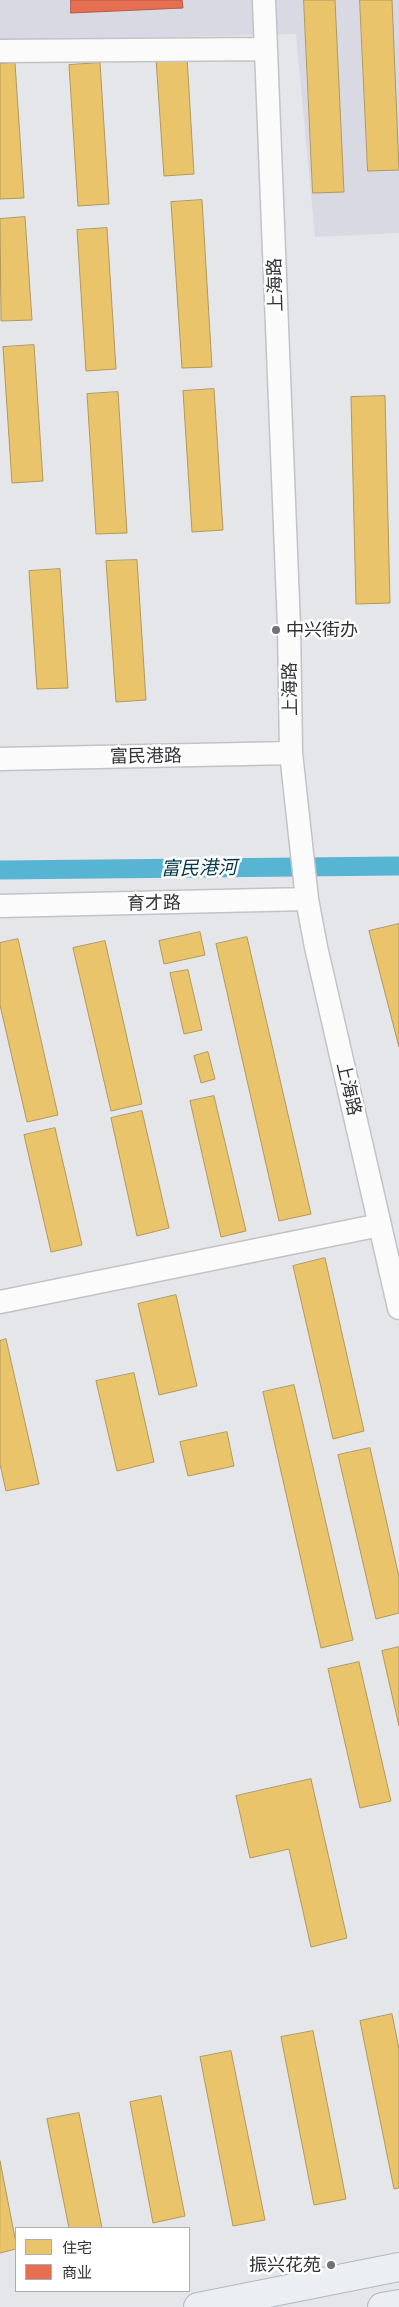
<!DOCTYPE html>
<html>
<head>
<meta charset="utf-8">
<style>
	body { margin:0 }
	#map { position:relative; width:399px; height:2307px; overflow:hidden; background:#e5e6ea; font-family:Commissioner,"Noto Sans SC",sans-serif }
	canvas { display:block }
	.legend { position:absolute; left:15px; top:2227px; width:175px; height:65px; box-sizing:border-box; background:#fff; border:1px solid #adadaf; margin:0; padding:6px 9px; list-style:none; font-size:15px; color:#323336 }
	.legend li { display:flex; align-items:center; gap:10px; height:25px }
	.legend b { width:25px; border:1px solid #adadaf }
</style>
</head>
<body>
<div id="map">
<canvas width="399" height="2307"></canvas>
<ul class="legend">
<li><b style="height:14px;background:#e9c46a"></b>住宅</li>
<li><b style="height:14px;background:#e76f51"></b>商业</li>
</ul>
</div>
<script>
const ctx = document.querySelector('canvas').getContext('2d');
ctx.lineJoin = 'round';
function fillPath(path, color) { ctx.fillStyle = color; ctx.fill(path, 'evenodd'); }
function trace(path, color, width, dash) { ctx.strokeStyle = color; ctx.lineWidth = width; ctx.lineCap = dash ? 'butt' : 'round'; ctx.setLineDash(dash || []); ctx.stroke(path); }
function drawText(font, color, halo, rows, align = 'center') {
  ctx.font = font + ' Commissioner,"Noto Sans SC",sans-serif'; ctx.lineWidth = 5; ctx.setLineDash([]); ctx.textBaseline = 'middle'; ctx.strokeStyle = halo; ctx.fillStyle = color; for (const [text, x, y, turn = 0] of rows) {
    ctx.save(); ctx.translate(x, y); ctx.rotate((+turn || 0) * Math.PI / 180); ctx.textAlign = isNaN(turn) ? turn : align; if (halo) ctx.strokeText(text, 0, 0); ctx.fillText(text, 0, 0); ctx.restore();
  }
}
const built = new Path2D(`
	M0,0h399v233l-84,4 -19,-203 -296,7z`);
const homes = new Path2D(`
	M304,0h31l9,192 -31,1z
	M360,0h32l7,170 -31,1z
	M187,57l7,117 -30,2 -8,-117z
	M15,63l9,135 -24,1v-135z
	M100,63l9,141 -31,2 -9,-141z
	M202,200l10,167 -30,1 -11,-166z
	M25,217l7,103 -31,1 -1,-102z
	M107,228l9,141 -30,2 -9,-141z
	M34,345l9,136 -31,2 -9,-136z
	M214,389l9,141 -31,2 -9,-141z
	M118,392l9,141 -31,1 -9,-140z
	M385,396l5,207 -34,1 -5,-207z
	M137,560l9,140 -30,2 -10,-141z
	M60,569l8,119 -31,1 -8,-118z
	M399,924v123l-30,-116z
	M200,932l5,23 -41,9 -5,-23z
	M247,937l64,277 -32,7 -63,-277z
	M18,939l40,176 -31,7 -27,-117v-62z
	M105,941l37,163 -31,7 -38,-163z
	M188,970l14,60 -18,4 -14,-61z
	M208,1052l7,27 -14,4 -7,-27z
	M214,1096l32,135 -25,6 -31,-136z
	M142,1111l27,117 -32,8 -26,-118z
	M55,1128l27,117 -31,7 -27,-117z
	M325,1258l39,173 -31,8 -40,-173z
	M176,1295l21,91 -38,9 -21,-91z
	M6,1339l33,145 -33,7 -6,-27v-123z
	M134,1373l20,89 -37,9 -21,-90z
	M294,1385l59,255 -32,8 -58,-256z
	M227,1432l7,34 -46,10 -8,-34z
	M370,1448l29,129v36l-23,6 -38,-164z
	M399,1647v79l-17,-75z
	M359,1662l32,139 -31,7 -32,-139z
	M311,1779l36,159 -36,9 -22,-98 -39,9 -14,-62z
	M392,2014l7,35v139l-5,1 -34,-168z
	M313,2031l33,168 -32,6 -33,-168z
	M231,2051l34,169 -32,6 -33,-169z
	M161,2096l24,120 -32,7 -23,-121z
	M79,2113l23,115h-33l-22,-109z
	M0,2161l16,82v6l-16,4z`);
const shops = new Path2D(`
	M71,0h111l1,8 -112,5z`);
const canal = new Path2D(`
	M0,870l399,-4`);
const minor = new Path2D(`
	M264,0l25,627 2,126 16,146 9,48 83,361
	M0,51l266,-2
	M0,759l291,-6
	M0,906l307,-7
	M0,1302l380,-77`);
const major = new Path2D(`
	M198,2307l201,-40
	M382,2307l17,-3`);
const markers = [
	[276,630,5,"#717275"],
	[331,2265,5,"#717275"]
];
const streetNames = [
	["上海路",275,285,-92],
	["上海路",290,689,-91],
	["富民港路",146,756,-1],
	["育才路",154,903,-1],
	["上海路",349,1089,77]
];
const poiNames = [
	["中兴街办",286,630],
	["振兴花苑",321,2265,"right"]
];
const waterNames = [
	["富民港河",199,868,-1]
];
fillPath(built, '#d8d9e3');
fillPath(homes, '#e9c46a');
trace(homes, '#b2985a', 1);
fillPath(shops, '#e76f51');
trace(shops, '#b15d49', 1);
trace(canal, '#57b5d3', 19);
trace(minor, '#c2c3c6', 25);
trace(major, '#b0b7c0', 30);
trace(minor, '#fbfbfc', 22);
trace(major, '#ebeef3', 28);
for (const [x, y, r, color] of markers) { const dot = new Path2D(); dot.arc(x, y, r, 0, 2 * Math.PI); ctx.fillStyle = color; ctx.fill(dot); trace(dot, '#fff', 2); }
drawText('18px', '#323336', '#fff', streetNames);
drawText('18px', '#323336', '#fff', poiNames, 'left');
drawText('italic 19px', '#003749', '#fff', waterNames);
</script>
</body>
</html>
